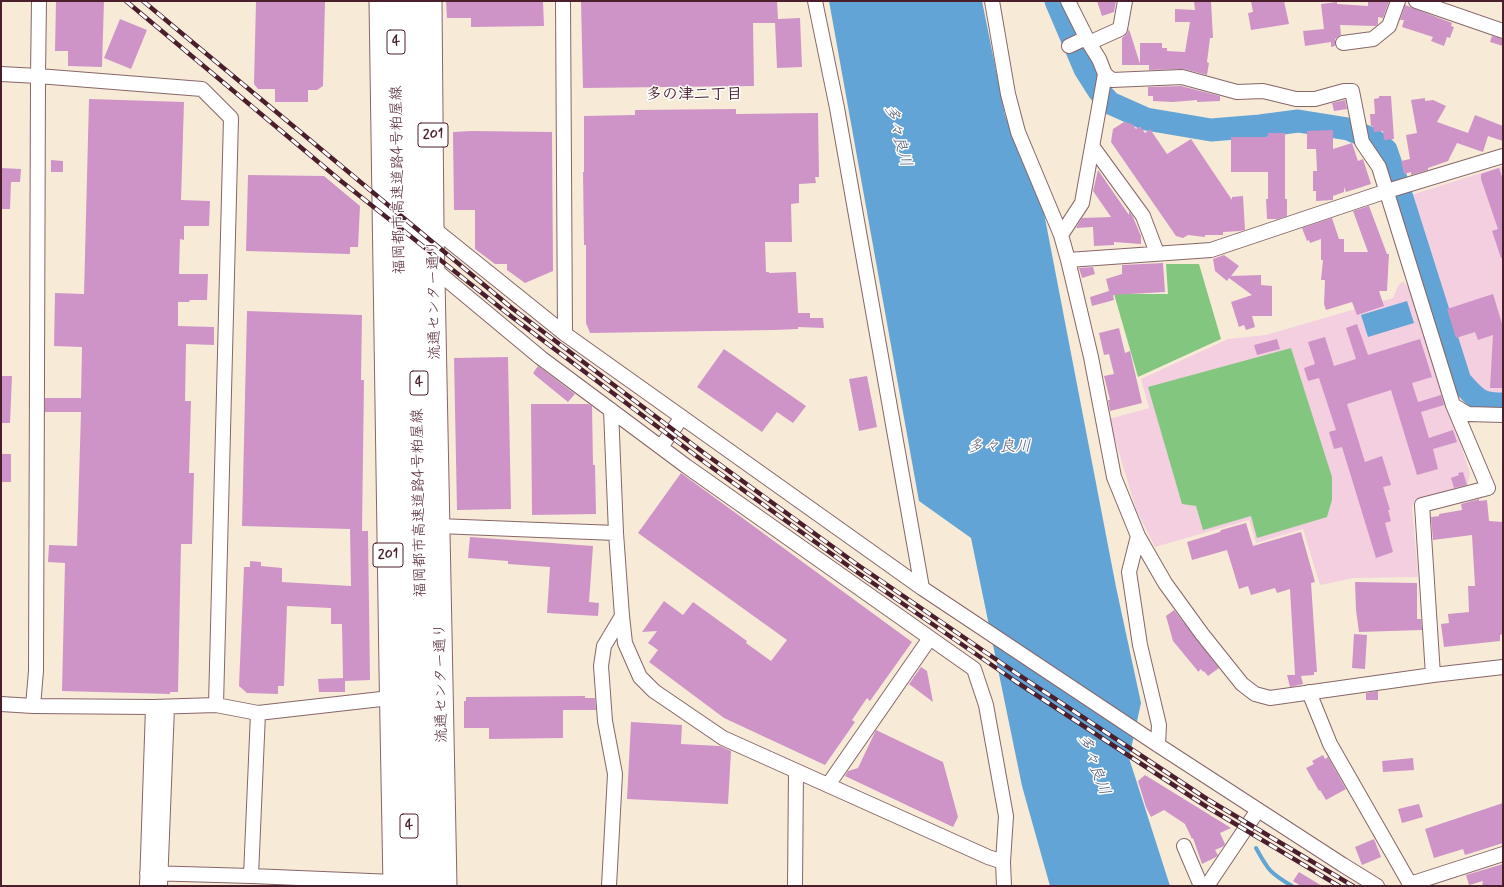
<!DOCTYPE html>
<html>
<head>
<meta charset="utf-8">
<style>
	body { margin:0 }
	#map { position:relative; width:1504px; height:887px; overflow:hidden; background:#f7ebd8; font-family:Mynerve,sans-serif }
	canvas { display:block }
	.frame { position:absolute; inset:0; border:2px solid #4a1f2b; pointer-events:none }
</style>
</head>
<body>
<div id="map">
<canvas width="1504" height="887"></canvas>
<div class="frame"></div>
</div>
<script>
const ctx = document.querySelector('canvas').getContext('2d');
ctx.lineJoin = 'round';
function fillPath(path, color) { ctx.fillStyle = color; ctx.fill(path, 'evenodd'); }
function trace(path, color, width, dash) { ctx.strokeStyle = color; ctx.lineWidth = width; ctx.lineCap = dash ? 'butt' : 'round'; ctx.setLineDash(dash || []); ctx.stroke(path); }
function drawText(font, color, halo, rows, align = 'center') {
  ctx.font = font + ' Mynerve,"Klee One",sans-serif'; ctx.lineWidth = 3; ctx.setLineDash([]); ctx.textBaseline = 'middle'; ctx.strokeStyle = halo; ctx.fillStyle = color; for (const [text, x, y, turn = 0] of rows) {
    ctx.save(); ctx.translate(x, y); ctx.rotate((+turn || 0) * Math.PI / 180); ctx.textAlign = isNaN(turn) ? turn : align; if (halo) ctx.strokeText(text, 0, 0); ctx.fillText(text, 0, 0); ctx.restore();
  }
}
const built = new Path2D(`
	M1503,166v230l-24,-1 -16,-16 -55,-183z
	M1403,281l10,12 57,181 -3,13 -50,13 -5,6 6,71 -64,1 -34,7 -17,-56 -47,14 -7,-23 -94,27 -19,-38 -27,-90 40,-11 -8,-29 87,-40 38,-4 127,-37 5,-12z`);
const green = new Path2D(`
	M1166,264h33l22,75 -83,38 -24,-83h54z
	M1291,348l41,129v23l-5,17 -70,21 -6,-22 -48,14 -7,-24 -14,-2 -34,-117z`);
const water = new Path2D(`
	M829,1h153l23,114 39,98 72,374 25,116 -12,55 41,128h-120l-28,-100 -51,-248 -52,-37z
	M1407,301l7,22 -46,14 -7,-22z`);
const stream = new Path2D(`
	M1256,848c12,22 14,25 36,38`);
const river = new Path2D(`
	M1056,1l29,68 14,22 11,12 36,16 65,11 49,-4 38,-5 50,8 24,10 7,5 7,6 10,29 64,202c16,17 18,23 43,23`);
const building = new Path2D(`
	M56,1h48l-2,66 -34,-1v-15h-13z
	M256,1h69l-2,85 -6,4h-9v12h-33v-13h-17l-4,-5z
	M446,1h97l1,25 -73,1v-9h-24z
	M581,1h196l1,18 22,-1 2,49 -25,1 -2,-45h-22l1,63 -171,2z
	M1097,1h19l-2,11 -12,4z
	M1194,1h17l2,37h-3l-3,24 2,1 -2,12 -23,-6 -35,1v-5h-27v-27l5,-4 2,-5 11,35v-21h22v5h5v3l18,1 5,-30h-15v-13l20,1z
	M1251,1h33l5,23 -38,6 -3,-17 5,-1z
	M1368,1h21l-6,17 -5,-1v7l-2,2 -36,-1 1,10 -6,4v7l-4,1v-5l-26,4 -2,-15 21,-2 -3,-25 16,-2v2l31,2z
	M1405,5l47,18 -1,3 3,1 -4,11 -3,-1 -3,9 -13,-5 2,-4 -31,-10 2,-7h-4z
	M120,19l27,11 -16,39 -27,-11z
	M1492,36l11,3v7l-13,-4z
	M1181,86l39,10v5l-23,1v-2l-24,2 -20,-1v-5h-5v-9z
	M1379,96h12l3,43 -10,1 -1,-9 -9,1 -1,-6 -2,1 -1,-13h5l-1,-15 5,-1z
	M1425,98v3l8,-1 13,6 -9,16 31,11 7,-18 28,11v15l-15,-5 -5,16 -26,-9 -9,18 -20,7v2l-17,5v-3l-7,2 -3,-13 9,-2 -4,-24 11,-2 -6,-33z
	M89,99l95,3 -3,98 29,1 -1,25h-25v14l-4,-1 -1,35h29l-1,26h-17l-1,2h-11v24l36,1v18l-28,-1 -1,57h6l-2,72h5l-2,71h-11l-3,148h-8v2l-108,-3 3,-128 -17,-1 1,-17 28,1 4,-134h-36v-14h36l1,-51 -28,-1 1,-53 29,1z
	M1345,100l2,9 -13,2 -2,-8z
	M736,109v5l82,-1 1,64h-4l1,6 -17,1v19l-8,1 1,38h-27l1,30h3v1l27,-1 2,41h12v5h13l1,10 -26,-1v2l-24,1 -184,3 -4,-10v-78h-2l-1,-73h1v-56l51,-1v-5z
	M1124,122l8,2 4,5 4,-3 5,7 5,-4 17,25 24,-15 41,61v-3l11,-1 2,34 -5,1 -17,1v3h-18v2l-17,-2 -5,3 -7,-2 -65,-94 2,-13z
	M1333,130v19l19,-6 6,18 5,-2 8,25 -25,8 -2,-5v5l-11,4v4l-17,1v-10h-3v-20h4l-1,-22h-9v-18z
	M472,131l80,1 1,139 -28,12 -18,-13v-6h-12l-20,-15v-39h-21l-1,-78z
	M1268,133h17v66h2v17l-9,3h-11l-1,-20h2v-27h-37v-35h37z
	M51,160l12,1v11h-12z
	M1,168l20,1 -1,13h-9l-1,27h-9z
	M1499,168l4,12v78h-2l-9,-27 6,-2 -17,-50v-5z
	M1098,170l31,45v-4l4,6 8,19v8l-27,-2v3l-20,1 -1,-19 -17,1 6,-10 29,-1 -18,-26z
	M248,175l76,1 36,30 -2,41h-8v7l-104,-3z
	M1369,206l18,48h2l-2,37h-8l5,15 -27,9 -5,-13 -26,8 -2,-6 1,-24h-4l2,-20h-2v-21l-11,4 -1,-3 -2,1 -5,-13 30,-10 7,21h5v13h24l-15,-41z
	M1224,255l15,11 -8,10 30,-1v10l11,1v30h-20l3,11 -9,3 -2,-5 -5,2 -8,-25 21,-7 -23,-17 -2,3 -12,-10 -2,-12z
	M1163,263l2,29 -52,3 1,5 -22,6 -2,-9 19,-6 -3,-12 16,-5v-9z
	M1093,267l2,7 -13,4 -3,-10z
	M1493,294l10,33v61h-13l3,-53 -15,5 -3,-8 -19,6 -9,-29z
	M247,311l115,4 -1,65h3l-2,151h6l2,149 -25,1v11h-26l-1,-13 25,-1 -1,-54h-11v-16l-44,-2 -3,80h-6v8l-31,-1 -8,-7 5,-119h6v-6l11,1v4l21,2v14l69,4 -1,-57 -108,-3z
	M1357,324l11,31 52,-16 12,38 -20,6 6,19 23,-7 3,10 -23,7 8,26 24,-8 4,12 -24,7 5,20 -21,6 -26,-85 -44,14 18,58 17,-6 9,29 -8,2 7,23h-2l3,11 -6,2 8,29 -17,6 -34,-111 -8,2 -5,-17 7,-2 -17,-52 -11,3 -4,-13 11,-4 -7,-22 17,-5 9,29 22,-7 -10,-31z
	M1119,328l6,25 5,-2 12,52 -32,8 -2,-11h2l-6,-24 10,-2 -5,-20 -5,1 -5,-22z
	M1277,339l3,10 -23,6 -3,-10z
	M724,349l82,57 -13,17 -16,-11 -15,20 -65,-45z
	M508,357l3,152 -54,1 -3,-152z
	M538,366l37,28 -7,8 -32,-26 -3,-3z
	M2,376h10l-2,47h-9z
	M867,376l10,51 -18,4 -10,-52z
	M531,404h57l4,2 1,59h2l1,49 -64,1z
	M1,454h10v28h-10z
	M1463,472l4,13 -13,3 -3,-10 8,-3 -1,-2z
	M681,473l231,169 -42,59 -3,-3 -15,22 3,2 -30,43 -101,-47 -75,-56 9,-12 -10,-7 9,-12 -15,1 22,-31 19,14 10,-13 54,39 -1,2 25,18 16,-21 -149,-107z
	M1479,499v2l8,-1 2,21 14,1v101h-1l1,11 -3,1v6l-56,6 -3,-23 8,-1 -1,-9 21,-2 -1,-26h7l-3,-51 -39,5 -2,-23 8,-1v-2l23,-4 -1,-6z
	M1246,523l7,23 48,-14 14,50 -4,1 6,89h-3v3l-13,1 2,8 -13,3 -3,-12h8l-5,-86 -13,4 -2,-5 -24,7 -3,-9 -9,3 -12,-39 -35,10 -5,-18 33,-10 1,-2z
	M470,537l123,9 -4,56 10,1 -1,13 -51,-3 3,-46 -42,-3v-3l-40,-3z
	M1355,582l62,1v36h4l1,11 -63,2 -3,-22z
	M1174,610l45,58 -11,8 -4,-5 -1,1 -2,-3 -3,3 -1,-2 -24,-29 -7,-25z
	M1354,634l13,1 -2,34 -13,-1z
	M921,667l6,4 6,31 -24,-18z
	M1378,691v9h-12v-7z
	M585,696v2h10l1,12h-33v28l-74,1v-11h-25v-27h2v-4z
	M631,722l51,3 -1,19 39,2 11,5 -3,53 -101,-5z
	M876,730l67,32 15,55 -5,10 -108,-51 3,-5 10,-3z
	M1323,755l2,4 3,-2 18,32 -20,11 -6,-10 -1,1 -13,-23 8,-4 -2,-3z
	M1413,758l1,12 -31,2 -1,-11z
	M1145,775l86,53 -11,5 5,11 -1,2 -9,4 3,5 -2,2 -14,7 -9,-26 -1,1 -7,-15 -21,-14 -13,7 -5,-10 -8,-26z
	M1503,803v40l-38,12 -2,-6 -29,9 -9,-29z
	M1419,804l4,13 -21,6 -4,-14z
	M1374,839l7,18 -19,8 -7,-18z
	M1503,864v22h-21l1,-5 -14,4 -3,-10z
	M1299,872l23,14h-21l-8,-5z`);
const minor = new Path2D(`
	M563,1l2,333
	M815,1l22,107 85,480
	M992,1l16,93 10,38 43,103 7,25 23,97 23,120 24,59 27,47 37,51 40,50 13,10 15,4 163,-23 70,-8
	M1416,1l87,30
	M1089,43l31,-14 5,-28
	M1343,43l30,-4 16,-13 9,-25
	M1069,46l17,-8
	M1,74l37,2 164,13 29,29 -15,587
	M1105,74l7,6 70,-3 55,15 26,-1 33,8h19l29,-8h8l10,51 17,25 74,238 35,83 -66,17 11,170
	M1092,146l51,70 14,37
	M433,228l132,106 357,254 236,157 185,120 34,21
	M1061,235l21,-32 23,-129 -6,-15 -10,-16 -21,-42
	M1068,260l143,-10 176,-59 116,-35
	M434,269l107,89 145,108 288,203 12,36 20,111 -3,46 1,24
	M1453,405l15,9 35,1
	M611,410l5,123 6,83 3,27 15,34 14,14 69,47 265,119 15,5
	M661,447l21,-30
	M438,526l178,7
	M1138,536l-9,36 11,73 19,80 -1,20
	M1309,692l21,52 80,140 -1,2
	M1,704l32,2 120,1 63,-2 42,8 132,-15
	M33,706l3,-35 2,-595 1,-75
	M828,785l102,-147
	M1184,846l17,40
	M147,873l104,3 143,6
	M251,876l7,-163
	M1410,884l93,-30
	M147,886l6,-179
	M160,886l7,-179
	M609,886l6,-112 -10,-53 -4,-55 3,-20 18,-30
	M795,886l1,-115
	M1207,886l51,-76`);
const highway = new Path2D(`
	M380,1l10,669 4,216
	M395,1l7,293 8,592
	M412,1l15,885
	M431,1l2,227 13,658`);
const rail = new Path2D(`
	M126,1l215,180 171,136 191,144 151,109 161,111 192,126 132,79
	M143,1l370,308 191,144 151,110 161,110 191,126 146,87`);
const shields = [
	[396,42,18],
	[433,135,30],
	[419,383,18],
	[388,555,30],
	[409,826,18]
];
const shieldNames = [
	["4",396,42],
	["201",433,135],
	["4",419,383],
	["201",388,555],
	["4",409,826]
];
const streetNames = [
	["福岡都市高速道路4号粕屋線",399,180,-91],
	["流通センター通り",435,300,-91],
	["福岡都市高速道路4号粕屋線",420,503,-91],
	["流通センター通り",442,683,-91]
];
const neighbourhoodNames = [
	["多の津二丁目",694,96]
];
const waterNames = [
	["多々良川",897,136,75],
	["多々良川",999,448],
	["多々良川",1093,765,69]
];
fillPath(built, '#f3cfdf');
fillPath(green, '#83c67f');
fillPath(water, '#62a4d5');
trace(stream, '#62a4d5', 4);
trace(river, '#62a4d5', 23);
fillPath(building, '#ce94c7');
trace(minor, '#876668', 16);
trace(highway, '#876668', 23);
trace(minor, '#fff', 14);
trace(highway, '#fff', 21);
trace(rail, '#4a1f2b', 4.5);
trace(rail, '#fff', 3, [9]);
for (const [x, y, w] of shields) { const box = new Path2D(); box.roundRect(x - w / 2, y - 12, w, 24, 3); ctx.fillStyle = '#fff'; ctx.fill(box); trace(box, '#4a1f2b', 1); }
drawText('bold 14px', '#4a1f2b', null, shieldNames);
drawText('15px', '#4a1f2b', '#fff', streetNames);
drawText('bold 16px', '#4a1f2b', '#fff', neighbourhoodNames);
drawText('italic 16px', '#555b77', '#fff', waterNames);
</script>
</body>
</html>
